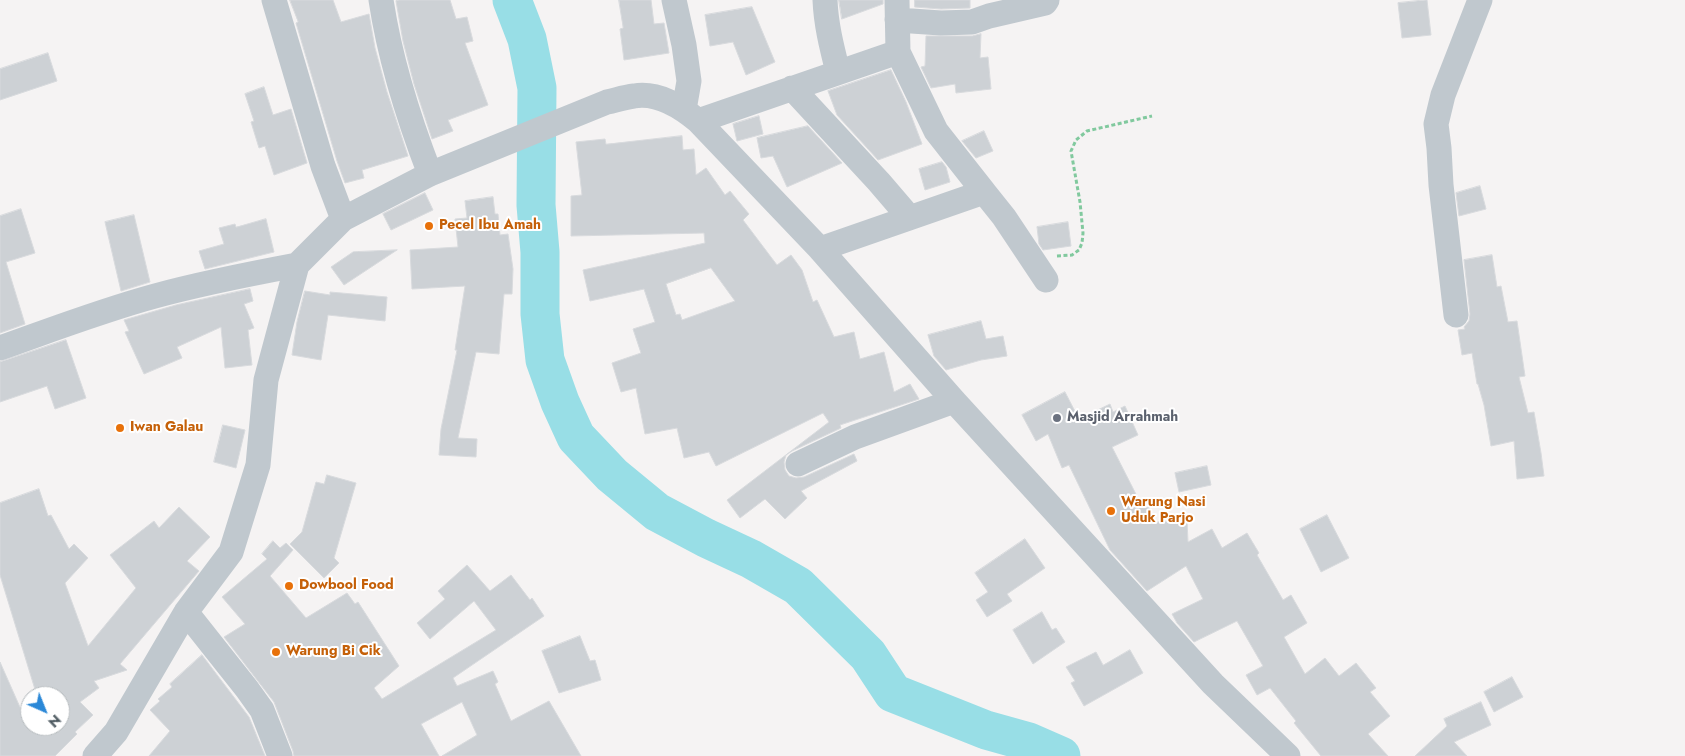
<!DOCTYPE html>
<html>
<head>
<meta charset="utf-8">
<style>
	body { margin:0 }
	#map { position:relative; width:1685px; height:756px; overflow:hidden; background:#f5f3f3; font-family:Jost,sans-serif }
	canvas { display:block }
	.north { position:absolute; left:20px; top:686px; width:50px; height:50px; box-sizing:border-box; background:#fff; border:1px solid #b7bcbf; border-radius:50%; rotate:136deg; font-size:14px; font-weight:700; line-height:20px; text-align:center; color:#4c585f }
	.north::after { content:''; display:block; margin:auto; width:18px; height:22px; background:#2b88d7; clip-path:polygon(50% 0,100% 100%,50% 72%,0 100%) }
</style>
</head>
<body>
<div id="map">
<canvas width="1685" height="756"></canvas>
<div class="north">N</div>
</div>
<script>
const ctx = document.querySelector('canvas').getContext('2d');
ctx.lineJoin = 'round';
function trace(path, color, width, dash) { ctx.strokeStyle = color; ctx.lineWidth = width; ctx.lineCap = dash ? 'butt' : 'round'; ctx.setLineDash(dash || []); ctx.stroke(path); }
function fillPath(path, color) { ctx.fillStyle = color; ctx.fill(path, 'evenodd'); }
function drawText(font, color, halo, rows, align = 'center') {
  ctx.font = font + ' Jost,sans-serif'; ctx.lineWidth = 4; ctx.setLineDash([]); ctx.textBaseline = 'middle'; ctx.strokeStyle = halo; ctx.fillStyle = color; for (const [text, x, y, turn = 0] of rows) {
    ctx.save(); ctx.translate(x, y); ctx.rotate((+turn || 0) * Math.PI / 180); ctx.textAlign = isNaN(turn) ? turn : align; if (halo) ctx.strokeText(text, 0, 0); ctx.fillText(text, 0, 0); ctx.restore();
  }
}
const river = new Path2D(`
	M512,0l15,39 10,49 -1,117 4,47v62l5,46 15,42 16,35 36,38 45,37 49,26 45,21 47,27 70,69 25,38 93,37 43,12 32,14`);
const building = new Path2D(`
	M290,0h43l8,22 28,-8 6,34 12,44 21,64 -46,14 2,8 -19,5 -8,-22 -41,-138 2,-1z
	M399,0h51l6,19 11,-2 6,24 -8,2 23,62 -40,15 5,11 -21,8 -18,-55 -11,-43 -7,-40z
	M619,0h32l3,24 10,-1 5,30 -45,7 -4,-31 3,-1z
	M839,0h44v4l-41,15z
	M915,0h55v8l-29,1 -26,-2z
	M1427,0l4,35 -29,3 -4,-35z
	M752,7l23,55 -29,13 -13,-33 -23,4 -5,-31z
	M981,34l-1,24 8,-1 3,32 -35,4 -1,-9 -24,4 -10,-21 4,-1 1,-30h46z
	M48,53l9,28 -57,19v-31z
	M891,70l15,32 16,42 -44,16 -41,-45 -9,-24z
	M264,87l9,28 18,-6 16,54 -33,12 -9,-29 -6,2 -8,-26 3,-1 -9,-27z
	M759,116l4,18 -26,7 -4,-17z
	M808,126l34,37 -55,24 -14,-31 -12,2 -4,-20z
	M984,131l9,20 -17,7 -14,-17z
	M682,136l1,14 11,-1 2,26 10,-7 19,27 5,-4 19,23 -6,6 34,45 14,-10 11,15 11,32 4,-2 17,37 20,-5 6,27 24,-7 10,40 16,-8 9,15 -79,26 1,3 -49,23 -6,4 -2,7 1,8 4,6 7,2 8,-1 50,-23 3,7 -56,30 6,7 -22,21 -20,-20 -25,19 -13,-18 102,-78 -6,-9 -107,53 -7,-14 -25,6 -7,-30 -32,6 -9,-46 -15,4 -9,-29 29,-10 -8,-24 22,-7 -11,-33 -54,12 -7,-31 122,-27 -1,-10 -133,3v-40l11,-1 -6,-53 29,-3 1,5zM711,268l24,33 -53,19 -2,-6 -4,1 -10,-31z
	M942,162l4,5 4,15 -25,8 -6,-21z
	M1480,186l6,23 -27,7 -3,-23z
	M425,193l8,17 -42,20 -8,-16z
	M493,197l2,17h3l2,21 8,-1 5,35 -1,25h-8l-5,60 -23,-2 -18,86 19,1 -1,18 -37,-2 2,-26 16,-79h-2l10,-64 -53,3 -2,-39 48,-3 -3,-28 12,-1 -2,-17z
	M21,209l14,44 -29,9 19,62 -25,9v-117z
	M134,215l16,67 -29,9 -16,-69z
	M266,219l8,33 -69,17 -6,-18 25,-7 -5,-16 16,-4 1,3z
	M1068,222l3,24 -28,4 -4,-6 -2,-17z
	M397,250l-53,35 -13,-18 22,-15z
	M1492,255l5,32 4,-1 7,36 9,-1 8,55 -6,1 9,36 6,-1 7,41 3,23 -27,3 -3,-38 -23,5 -7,-41 -6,-21h-1l-5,-31 -10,2 -4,-25 7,-1 -1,-2 5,-6 1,-7 -6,-54z
	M250,289l3,12 -9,3 10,24 -6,2 4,35 -27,3 -4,-41 -44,20 5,11 -38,16 -19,-42 4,-1 -5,-11 52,-15z
	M305,291l25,4v-3l57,5 -2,24 -57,-6 -7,45 -29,-5 5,-33z
	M981,321l5,18 17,-3 4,20 -26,4 -35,10 -12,-14 -6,-21z
	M66,340l20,58 -31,11 -8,-23 -47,16v-40z
	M1065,392l14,27 31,-15 3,8 12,-6 13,29 -26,12 31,61 6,-1 3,15 35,-2 1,22 24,-13 10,19 25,-15 12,20 -2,2 26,45 8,-5 16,28 -23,14 21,37 20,-16 14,18 17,-13 20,25 -6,4 20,24 -22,18 20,22h-67l-27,-33 2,-2 -26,-33 -13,7 -11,-20 17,-9 -26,-45 -43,21 -17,-19 -5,-9 31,-15 -17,-33 -39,25 -37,-41 -41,-85 -7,3 -14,-34 -12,7 -14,-26z
	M223,425l22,5 -9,38 -22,-6z
	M1207,466l4,19 -32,7 -4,-19z
	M327,475l29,8 -22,75 5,5 -15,15 -34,-34 12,-12 14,-50 8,2z
	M39,489l9,27 3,-1 18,34 5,-5 14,14 -23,25 23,63 48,-58 -26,-33 44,-34 5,7 20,-21 31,30 -23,24 12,10 -79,93 7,6 -33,11 5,7 -19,14 13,13 -18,17 2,2 -22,22h-55v-94l23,52 7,-2v14h30v-30h-23l-37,-121v-72z
	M1327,515l22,43 -28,14 -21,-43z
	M1025,539l20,29 -38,26 5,7 -25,16 -11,-17 12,-8 -13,-19z
	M273,541l7,7 6,-5 7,7 -23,26 36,42 41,-25 8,11 3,-2 41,64 -25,22 8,11 114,-69 -22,-29 -44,38 -13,-16 28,-24 -7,-8 29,-26 23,26 21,-16 19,25 2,-2 12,18 -91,62 4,8 36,-15 5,11 -3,2 16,37 38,-20 32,55h-139l35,-21 -15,-33 -41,22 18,32h-145l-1,-5 -19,-49 -50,-65 21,-13 -23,-27 45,-38 -5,-5z
	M1042,612l10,18 4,-2 9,14 -32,22 -20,-34z
	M580,636l10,25 5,-1 6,20 -42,13 -17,-42z
	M1130,650l13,23 -59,33 -13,-23 4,-2 -9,-14 30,-15 7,13z
	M202,655l47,62 16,39h-116l21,-25 -20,-21 10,-9 -2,-2 14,-12 -2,-3z
	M1512,677l11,20 -29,15 -10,-20z
	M1481,702l10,23 -37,17 13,14h-52l32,-30 -3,-7z`);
const path = new Path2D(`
	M1057,256l15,-1 7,-5 3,-7 1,-10 -3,-31 -9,-51 5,-11 11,-9 65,-15`);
const street = new Path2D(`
	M274,0l49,166 20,53
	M381,0c9,60 27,117 49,174
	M674,0l10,45 5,36 -5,29
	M825,0c1,25 7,48 13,72
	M897,0l1,52 38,79 48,61
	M897,20l44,3 31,-1 17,-6 56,-13 2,-3
	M792,88l87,94 30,35
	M698,121l200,-69
	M820,249l164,-57 20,25 42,63
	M1456,315l-15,-130 -2,-37 -3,-24 7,-29 37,-95
	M0,348c51,-18 103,-38 155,-52 47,-13 94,-22 142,-31
	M798,464l57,-27 99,-36
	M186,612l61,77 15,21 18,46
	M95,756l21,-24 70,-120 45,-60 27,-87 8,-85 31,-115 46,-46 87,-45 177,-72c9,-2 18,-5 27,-6 24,-4 46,10 64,25l122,128 134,152 259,283 75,72`);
const markers = [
	[429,226,5,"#e8710a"],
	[1057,418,5,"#6b7280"],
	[120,428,5,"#e8710a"],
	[1111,511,5,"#e8710a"],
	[289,586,5,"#e8710a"],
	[276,652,5,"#e8710a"]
];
const foodNames = [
	["Pecel Ibu Amah",439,226],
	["Iwan Galau",130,428],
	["Warung Nasi",1121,503],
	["Uduk Parjo",1121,519],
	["Dowbool Food",299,586],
	["Warung Bi Cik",286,652]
];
const worshipNames = [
	["Masjid Arrahmah",1067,418]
];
trace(river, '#98dee6', 39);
fillPath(building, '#cdd1d5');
trace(building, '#d8dadd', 1);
trace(path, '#81c99e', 3, [4, 2.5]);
trace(street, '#c0c8ce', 25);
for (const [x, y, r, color] of markers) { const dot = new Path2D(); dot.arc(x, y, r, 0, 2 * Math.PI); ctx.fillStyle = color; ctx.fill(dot); trace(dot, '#fff', 2); }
drawText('bold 14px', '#c56008', '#fff', foodNames, 'left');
drawText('bold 14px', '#5b616d', '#fff', worshipNames, 'left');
</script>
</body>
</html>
